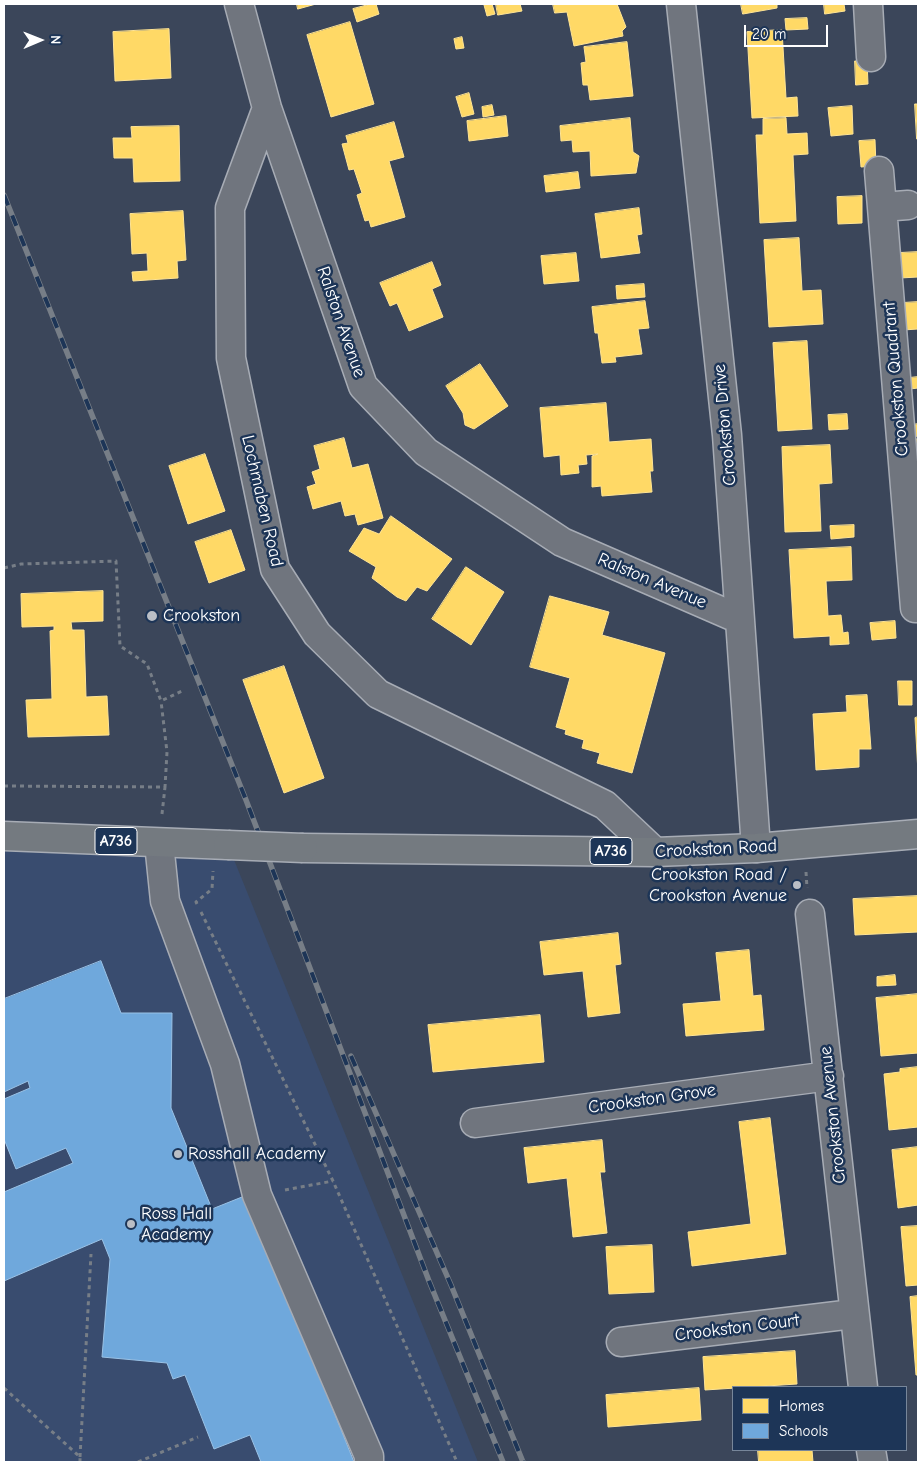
<!DOCTYPE html>
<html>
<head>
<meta charset="utf-8">
<style>
	body { margin:0 }
	#map { position:relative; width:922px; height:1466px; overflow:hidden; background:#3b465a; font-family:"Comic Neue",sans-serif }
	canvas { display:block }
	.frame { position:absolute; inset:0; border:5px solid #fff; pointer-events:none }
	.legend { position:absolute; left:732px; top:1386px; width:175px; height:65px; box-sizing:border-box; background:#1d3557; border:1px solid #77869a; margin:0; padding:6px 9px; list-style:none; font-size:15px; color:#fff }
	.legend li { display:flex; align-items:center; gap:10px; height:25px }
	.legend b { width:25px; border:1px solid #77869a }
	.north { position:absolute; left:15px; top:15px; width:50px; height:50px; -webkit-text-stroke:4px #1d3557; paint-order:stroke; rotate:89deg; font-size:14px; font-weight:700; line-height:20px; text-align:center; color:#fff }
	.north::after { content:''; display:block; margin:auto; width:18px; height:22px; background:#fff; clip-path:polygon(50% 0,100% 100%,50% 72%,0 100%) }
	.scale { position:absolute; left:744px; top:25px; width:84px; height:22px; box-sizing:border-box; border:2px solid #fff; border-top:0; padding-left:6px; font-size:15px; line-height:18px; white-space:nowrap; color:#fff; -webkit-text-stroke:4px #1d3557; paint-order:stroke }
</style>
</head>
<body>
<div id="map">
<canvas width="922" height="1466"></canvas>
<div class="frame"></div>
<ul class="legend">
<li><b style="height:14px;background:#ffd966"></b>Homes</li>
<li><b style="height:14px;background:#6fa8dc"></b>Schools</li>
</ul>
<div class="north">N</div>
<div class="scale">20 m</div>
</div>
<script>
const ctx = document.querySelector('canvas').getContext('2d');
ctx.lineJoin = 'round';
function fillPath(path, color) { ctx.fillStyle = color; ctx.fill(path, 'evenodd'); }
function trace(path, color, width, dash) { ctx.strokeStyle = color; ctx.lineWidth = width; ctx.lineCap = dash ? 'butt' : 'round'; ctx.setLineDash(dash || []); ctx.stroke(path); }
function drawText(font, color, halo, rows, align = 'center') {
  ctx.font = font + ' "Comic Neue",sans-serif'; ctx.lineWidth = 5; ctx.setLineDash([]); ctx.textBaseline = 'middle'; ctx.strokeStyle = halo; ctx.fillStyle = color; for (const [text, x, y, turn = 0] of rows) {
    ctx.save(); ctx.translate(x, y); ctx.rotate((+turn || 0) * Math.PI / 180); ctx.textAlign = isNaN(turn) ? turn : align; if (halo) ctx.strokeText(text, 0, 0); ctx.fillText(text, 0, 0); ctx.restore();
  }
}
const built = new Path2D(`
	M4,836l224,9 250,617h-474z`);
const homes = new Path2D(`
	M297,4h19l-18,5z
	M371,4h5l3,10 -22,8 -4,-13z
	M492,4l3,10 -8,2 -3,-11z
	M496,4h24l2,7 -24,4z
	M553,4h64l9,23 -4,4 1,5 -49,10 -7,-34 -12,1z
	M741,4h36v4l-34,6z
	M824,4h20l1,7 -20,3z
	M807,18l1,11 -22,1 -1,-11z
	M350,22l24,82 -43,13 -24,-82z
	M169,29l2,49 -56,3 -2,-49z
	M782,30l4,68 11,-1 1,19 -46,2 -5,-86z
	M462,37l2,11 -8,1 -2,-10z
	M627,42l6,54 -43,4 -2,-15h-5l-2,-22 5,-1 -2,-15z
	M855,61h12l1,23 -12,1z
	M469,93l5,21 -12,3 -6,-20z
	M915,104h3v35h-1z
	M492,105l2,10 -11,2 -1,-10z
	M852,106l1,28 -22,2 -3,-28z
	M506,116l2,20 -39,5 -2,-20z
	M630,118l3,34 6,4 -3,17 -45,3 -1,-25 -17,1 -1,-12 -11,1 -1,-15z
	M786,118l1,16 20,-1 1,21 -15,1 3,66 -36,2 -4,-88h7v-16z
	M394,122l10,35 -15,4 16,56 -34,10 -2,-7 -4,1 -8,-26 5,-2 -8,-24 -5,1 -7,-26 6,-1 -2,-7z
	M179,126l1,55 -46,1 -1,-24h-19l-1,-20h19l-1,-11z
	M875,140l1,26 -15,1 -2,-26z
	M578,172l2,16 -34,4 -2,-16z
	M862,196v27l-24,1 -1,-27z
	M639,208l3,26 -5,1 3,18 -39,5 -6,-44z
	M183,211l3,49 -9,1 1,17 -45,3 -1,-9 16,-1 -1,-18 -15,1 -2,-40z
	M799,238l3,53 19,-1 2,34 -54,3 -5,-87z
	M918,252v25l-18,1 -1,-25z
	M576,253l3,28 -35,3 -3,-28z
	M432,262l9,23 -9,4 11,28 -34,14 -12,-28 -7,3 -10,-23z
	M644,284l1,13 -28,2 -1,-13z
	M645,301l4,27 -11,1 4,25 -27,3 1,5 -14,1 -4,-30h-3l-3,-26z
	M918,302v27l-15,1 -1,-27z
	M807,341l5,88 -34,2 -5,-88z
	M480,364l28,42 -34,23 -9,-4 -2,-12 -17,-27z
	M918,377v11l-8,1 -1,-11z
	M606,403l3,39 42,-3 2,32h-3l2,21 -50,4 -1,-10 -9,1v-31l6,-2 -12,1 1,9 -9,1 1,8 -18,2 -1,-20 -16,2 -4,-49z
	M847,414l1,15 -19,1 -1,-15z
	M918,424v12l-6,1v-12z
	M344,438l8,30 16,-4 15,54 -25,7 -3,-11 -10,2 -4,-15 -28,8 -6,-22 9,-3 -4,-12 8,-3 -6,-23z
	M913,439h5v13h-4z
	M830,445l2,38 -13,1 2,47 -36,1 -3,-85z
	M205,454l20,57 -37,13 -19,-58z
	M391,516l61,43 -25,32 -10,-4 -11,14 -9,-4 -25,-19 4,-11 -27,-16 15,-23 15,6z
	M854,525v12l-23,2 -1,-13z
	M231,530l14,40 -36,13 -14,-41z
	M851,547l1,33 -26,1 2,35 13,-1 2,18 5,-1 1,12 -19,1v-9l-36,2 -5,-88z
	M466,567l38,25 -33,53 -39,-26z
	M103,591v30l-32,1 1,8h12l2,67 21,-1 2,39 -81,2 -2,-37 26,-1 -2,-68 4,-1v-4l-32,1 -1,-33z
	M550,596l59,16 -7,23 63,18 -33,120 -35,-10 3,-10 -18,-5 2,-8 -19,-6 1,-4 -10,-3 14,-49 -40,-11z
	M895,621l1,17 -24,2 -2,-17z
	M284,666l40,112 -40,15 -41,-113z
	M898,681h14v24h-13z
	M867,695l4,54h-12v18l-43,3 -3,-56 34,-2 -1,-16z
	M918,717v56l-3,-55z
	M918,896v36l-63,3 -2,-36z
	M618,933l3,31 -6,1 5,48 -32,4 -5,-46 -39,4 -4,-33z
	M749,950l4,46 8,-1 3,35 -78,6 -3,-32 38,-3 -5,-48z
	M895,975l1,10 -19,1v-9z
	M918,994v59l-37,3 -5,-58z
	M540,1015l4,47 -111,10 -5,-47z
	M918,1067v60l-29,3 -5,-56 16,-2v-3z
	M770,1118l16,136 -94,12 -4,-34 63,-8 -12,-102z
	M602,1140l3,32h-5l7,61 -34,4 -6,-59 -39,5 -4,-35z
	M918,1147v58l-20,3 -6,-58z
	M918,1226v59l-12,1 -5,-59z
	M652,1245l2,47 -45,2 -3,-47z
	M918,1296v79h-2l-6,-78z
	M795,1351l2,33 -92,6 -2,-33z
	M699,1388l2,32 -93,7 -2,-32z
	M758,1450h54l1,12h-54z`);
const schools = new Path2D(`
	M101,961l20,52h51l-1,95 41,101 35,-14 107,267h-93l-11,-27 -36,14 -29,-74 -12,4 -6,-16 -65,-6 8,-98 -8,-20 -98,42v-89l69,-29 -7,-15 -50,21 -12,-30v-40l26,-11 -2,-7 -24,11v-93z`);
const path = new Path2D(`
	M4,568l17,-4 95,-3 4,85 27,18 14,37 23,-11
	M4,786l161,1 2,-35 -6,-51
	M162,814l3,-27
	M806,872l1,16
	M197,904l-1,-2 16,-13 1,-18
	M201,912l132,269 124,281
	M285,1190l48,-9
	M4,1388l76,69v5
	M80,1457l11,-203
	M138,1462l60,-25`);
const minor = new Path2D(`
	M239,4l28,104 96,278 63,66 136,90 177,77
	M681,4l46,431 29,413
	M868,4l3,53
	M267,108l-37,100 1,150 44,211 42,65 61,60 227,111 50,47
	M879,171l36,437h3
	M882,207l26,-2
	M159,843l6,58 60,163 32,131 112,261v6
	M810,914l53,473
	M475,1123l354,-47
	M621,1342l232,-28
	M871,1450l2,12`);
const major = new Path2D(`
	M4,836l224,9
	M303,848l352,4 101,-4 162,-14`);
const rail = new Path2D(`
	M4,195l242,605 183,481 74,181
	M351,1056l100,229 72,177`);
const majorBridge = new Path2D(`
	M228,845l75,3`);
const markers = [
	[152,616,6,"#babec5"],
	[797,885,5,"#babec5"],
	[178,1154,5,"#babec5"],
	[131,1224,5,"#babec5"]
];
const shields = [
	[116,841,42],
	[611,851,42]
];
const shieldNames = [
	["A736",116,841],
	["A736",611,851]
];
const streetNames = [
	["Ralston Avenue",341,322,71],
	["Crookston Quadrant",896,379,-95],
	["Crookston Drive",725,425,-95],
	["Lochmaben Road",262,501,77],
	["Ralston Avenue",652,581,23],
	["Crookston Road",716,849,-3],
	["Crookston Grove",652,1099,-8],
	["Crookston Avenue",833,1115,-96],
	["Crookston Court",737,1328,-7]
];
const poiNames = [
	["Crookston",163,616],
	["Crookston Road /",787,875,"right"],
	["Crookston Avenue",787,896,"right"],
	["Rosshall Academy",188,1154],
	["Ross Hall",141,1214],
	["Academy",141,1235]
];
fillPath(built, '#394c6f');
fillPath(homes, '#ffd966');
trace(homes, '#ffe494', 1);
fillPath(schools, '#6fa8dc');
trace(schools, '#9ac2e6', 1);
trace(minor, '#a7acb5', 31);
trace(major, '#a7acb5', 31);
trace(path, '#777e87', 3, [4, 4]);
trace(minor, '#70757e', 28);
trace(major, '#747a80', 28);
trace(rail, '#777e87', 5.5);
trace(rail, '#1d3557', 4, [11]);
trace(majorBridge, '#a7acb5', 31, []);
trace(majorBridge, '#747a80', 28);
for (const [x, y, r, color] of markers) { const dot = new Path2D(); dot.arc(x, y, r, 0, 2 * Math.PI); ctx.fillStyle = color; ctx.fill(dot); trace(dot, '#1d3557', 2); }
for (const [x, y, w] of shields) { const box = new Path2D(); box.roundRect(x - w / 2, y - 13.5, w, 27, 4); ctx.fillStyle = '#1d3557'; ctx.fill(box); trace(box, '#fff', 1); }
drawText('bold 16px', '#fff', null, shieldNames);
drawText('18px', '#fff', '#1d3557', streetNames);
drawText('18px', '#fff', '#1d3557', poiNames, 'left');
</script>
</body>
</html>
